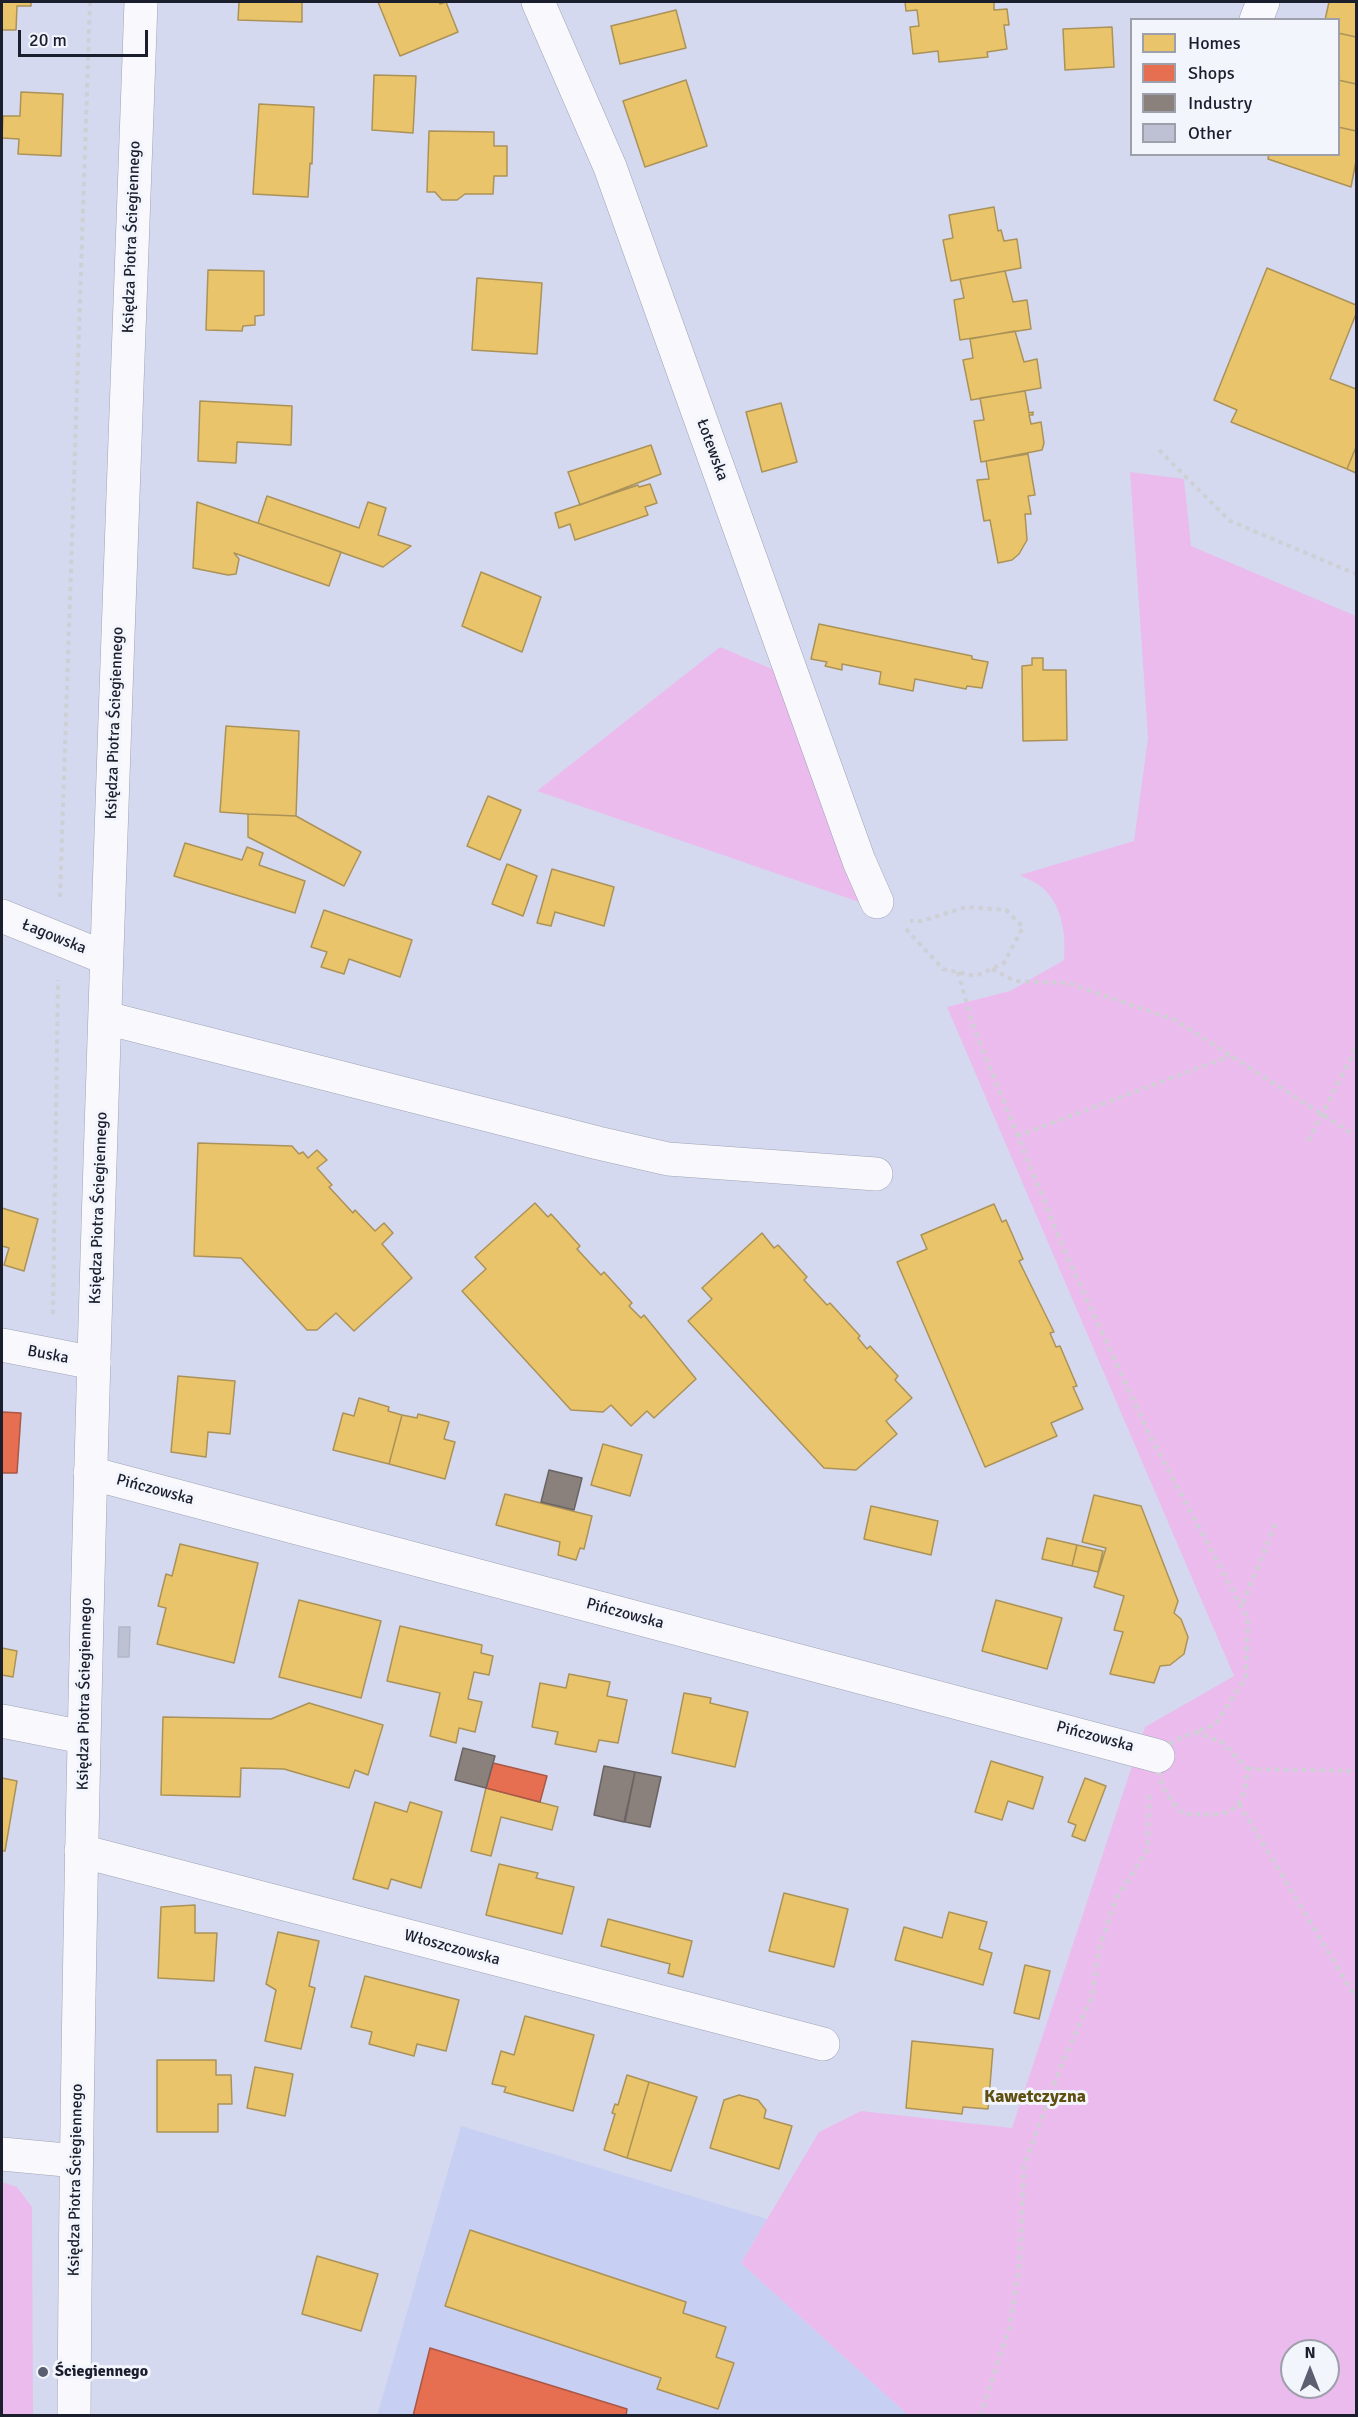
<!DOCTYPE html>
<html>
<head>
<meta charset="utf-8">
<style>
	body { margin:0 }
	#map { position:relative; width:1358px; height:2417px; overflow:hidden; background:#d4d9ef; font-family:Signika,sans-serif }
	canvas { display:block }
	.frame { position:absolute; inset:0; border:3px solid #1b1e2d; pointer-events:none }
	.legend { position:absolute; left:1130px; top:18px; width:210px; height:138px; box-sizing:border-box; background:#f3f5fd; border:2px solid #9d9faa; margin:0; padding:8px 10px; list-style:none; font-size:18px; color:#1b1e2d }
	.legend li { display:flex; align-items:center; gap:12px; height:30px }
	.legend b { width:30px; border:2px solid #9d9faa }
	.north { position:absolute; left:1280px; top:2339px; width:60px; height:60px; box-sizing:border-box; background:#f3f5fd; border:2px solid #9d9faa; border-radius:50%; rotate:0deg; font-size:16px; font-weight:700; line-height:24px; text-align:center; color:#1b1e2d }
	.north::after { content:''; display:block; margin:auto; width:21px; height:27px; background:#5c5f71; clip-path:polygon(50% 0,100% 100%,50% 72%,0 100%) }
	.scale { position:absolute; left:18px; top:30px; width:130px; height:27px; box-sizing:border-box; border:3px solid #1b1e2d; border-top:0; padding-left:8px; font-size:18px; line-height:21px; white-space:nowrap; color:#1b1e2d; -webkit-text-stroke:4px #f3f5fd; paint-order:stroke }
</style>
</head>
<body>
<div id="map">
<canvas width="1358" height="2417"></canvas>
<div class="frame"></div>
<ul class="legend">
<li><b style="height:16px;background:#e9c46a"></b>Homes</li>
<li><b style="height:16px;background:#e76f51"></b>Shops</li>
<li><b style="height:16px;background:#8a817c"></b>Industry</li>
<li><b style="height:16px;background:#bec1d3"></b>Other</li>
</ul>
<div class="north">N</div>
<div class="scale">20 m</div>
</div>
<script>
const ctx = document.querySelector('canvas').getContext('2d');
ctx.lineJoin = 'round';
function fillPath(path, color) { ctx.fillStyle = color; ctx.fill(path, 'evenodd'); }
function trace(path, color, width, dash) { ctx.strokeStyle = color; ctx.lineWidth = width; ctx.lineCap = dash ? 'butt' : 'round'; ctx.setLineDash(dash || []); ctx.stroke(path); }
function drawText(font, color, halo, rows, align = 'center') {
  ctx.font = font + ' Signika,sans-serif'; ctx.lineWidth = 6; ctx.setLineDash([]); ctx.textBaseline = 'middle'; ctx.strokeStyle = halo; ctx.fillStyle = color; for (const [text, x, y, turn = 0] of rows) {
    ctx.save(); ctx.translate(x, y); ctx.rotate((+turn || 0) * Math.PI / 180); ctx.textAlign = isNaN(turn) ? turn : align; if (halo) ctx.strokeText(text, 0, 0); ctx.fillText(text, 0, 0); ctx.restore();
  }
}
const built = new Path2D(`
	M461,2126l306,93 -26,44 167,152 -531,1z`);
const green = new Path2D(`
	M1130,472l54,7 7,67 165,70v1799h-448l-167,-152 78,-131 42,-21 151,17 133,-401 89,-51 -287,-669 63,-16 54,-31c2,-24 -1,-52 -20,-71 -6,-6 -17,-10 -24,-14l114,-34 14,-103zM1292,2351h36v36h-36z
	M720,647l59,25 89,233 -331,-114z
	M2,2182l15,5 15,20 1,208h-31z`);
const homes = new Path2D(`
	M2,2h29v4h-14l-1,24h-14z
	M239,2h63v20l-64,-2z
	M378,2h61l1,2 6,-2 12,30 -58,24z
	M905,2h93h-4v8l13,-1 2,16h-5l3,24 -20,3 1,5 -49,5 -1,-11 -25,3 -3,-27 9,-1 -2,-16 -11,1z
	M1329,2h27v35l-18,-4v-13h-13z
	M676,10l10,38 -66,16 -9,-38z
	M1112,27l2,40 -49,3 -2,-41z
	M1338,33l18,4v47l-18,-4z
	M374,75l42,1 -3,57 -41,-3z
	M686,80l21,66 -62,21 -22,-66z
	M1338,80l18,4v47l-18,-4z
	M21,92l42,2 -2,62 -43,-2 1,-15 -17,-1 1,-22h17z
	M259,104l55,3 -2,57 -2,-1 -2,34 -55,-3z
	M1338,127l18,4v30l-5,26 -83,-28 1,-5h69z
	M429,131l65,1v14h13v30h-13l-1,18h-28l-8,6h-15l-7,-8h-8z
	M994,207l4,24 3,-1 3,11 13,-2 4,29 -70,13 -8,-41 10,-2 -4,-23z
	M1267,268l89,37v9l-26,65 26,10v58l-9,22 -116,-47 6,-12 -23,-10z
	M208,270l56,1v44l-9,1v9l-12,1 -1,5 -36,-1z
	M1005,271l8,31 14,-2 4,29 -71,11 -6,-40 10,-2 -4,-19z
	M477,278l65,5 -5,71 -65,-4z
	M1015,331l9,31 13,-3 4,29 -70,12 -8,-40 10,-2 -3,-19z
	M1025,391l4,22 4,-1v3h-4l2,9 10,-2 3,21 -2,7 -61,12 -7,-41 10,-1 -4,-22z
	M200,401l92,5 -1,39 -54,-3 -1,21 -38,-2z
	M781,403l16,59 -35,10 -16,-60z
	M651,445l10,29 -81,31 -12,-33z
	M1356,447v26l-9,-4z
	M1028,454l7,41 -7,1 3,18h-6l2,26 -8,14 -7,6 -14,3 -8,-43 -6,1 -7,-41 12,-1 -3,-18z
	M650,484l7,19 -12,4 3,8 -73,25 -5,-16 -11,4 -4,-15 83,-28 1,2z
	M267,496l92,32 9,-26 18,6 -8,27 33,11 -28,21 -125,-44z
	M197,502l144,50 -12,34 -95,-33 5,6 -3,15 -8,1 -35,-7z
	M481,572l60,25 -19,55 -60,-26z
	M819,624l153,32v3l16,3 -6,26 -15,-2 -1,3 -51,-10 -2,12 -34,-7 2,-12 -39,-8v6l-17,-4 2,-4 -16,-3z
	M1032,658h11v12h23l1,70 -44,1 -1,-75 10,-1z
	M226,726l73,5 -3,85 -48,-2v23v-23l-28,-2z
	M488,796l33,14 -21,50 -33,-14z
	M248,814l48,2 65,36 -17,34 -96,-49z
	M185,843l57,17 5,-13 16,6 -4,12 46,16 -10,32 -121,-37z
	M507,864l30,12 -14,40 -31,-12z
	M552,869l62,18 -10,39 -49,-14 -4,14 -14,-3z
	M324,910l88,30 -12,37 -51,-18 -5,15 -23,-7 6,-15 -16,-5z
	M198,1143l94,3 7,8 4,-2 5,6 9,-8 10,10 -10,8 15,17 -3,2 24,26 2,-3 20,21 9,-8 9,10 -11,11 30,34 -58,53 -18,-18 -19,17h-10l-66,-72 -47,-2z
	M535,1203l13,14 3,-3 29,32 -3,3 24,26 3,-3 28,31 -3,3 12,12 3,-3 52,64 -42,39 -7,-7 -16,15 -20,-21 -8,7 -32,-2 -109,-119 24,-22 -11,-12z
	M994,1204l8,18 4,-2 17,39 -4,2 35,71 -4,1 6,14 4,-1 17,40 -4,1 10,22 -32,14 6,13 -72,31 -88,-205 30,-13 -6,-14z
	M2,1208l36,11 -14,52 -20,-6 5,-17 -7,-2z
	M762,1233l12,15 4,-3 29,32 -3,3 23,25 3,-2 30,33 -2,2 9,11 3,-3 28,30 -3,4 17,18 -26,23 11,13 -41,36 -32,-2 -136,-147 24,-22 -10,-11z
	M178,1376l57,5 -5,53 -22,-2 -2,25 -35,-5z
	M359,1398l30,9 -1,4 14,4 -13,49 -56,-14 10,-37 11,3z
	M418,1414l31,8 -5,17 11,3 -10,37 -56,-15 13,-49 15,3z
	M603,1444l39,11 -12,41 -39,-11z
	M505,1494l87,22 -8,33 -4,-1 -4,12 -18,-5 2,-13 -64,-17z
	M1094,1495l47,11 37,95 -4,12 7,6 7,18 -4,17 -14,11 -10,1 -6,17 -44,-9 13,-42 -9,-2 10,-34 -30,-9 12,-39 -24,-6z
	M871,1506l67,15 -7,34 -67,-16z
	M1047,1538l30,7 -5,21 -30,-7z
	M180,1544l78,19 -24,100 -77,-19 9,-36 -8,-2 8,-32 6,2z
	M1077,1545l26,6 -5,21 -26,-6z
	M299,1600l82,21 -20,77 -82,-21z
	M996,1600l66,18 -15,51 -65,-18z
	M400,1626l82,19 -1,8 12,3 -4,19 -15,-3 -6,27 14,3 -7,30 -16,-4 -3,15 -26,-7 10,-43 -53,-12z
	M2,1648l15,3 -4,26 -11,-2z
	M569,1674l41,8 -3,14 20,4 -9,43 -19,-3 -3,12 -41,-8 3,-12 -26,-5 8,-44 26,5z
	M684,1693l27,5 -1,5 38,9 -13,55 -63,-14z
	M309,1703l74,22 -15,50 -13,-5 -6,18 -65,-19 -43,-1 -1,29 -79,-2 2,-78 108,2z
	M991,1761l52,16 -10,32 -25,-8 -6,19 -27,-8z
	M2,1778l15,3 -12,70h-3z
	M1085,1778l21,8 -21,55 -13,-5 4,-11 -8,-3z
	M486,1788l72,19 -6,23 -51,-13 -10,39 -20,-5z
	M375,1802l32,10 3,-10 32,10 -21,76 -30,-9 -3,10 -35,-10z
	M499,1864l39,9 -2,5 38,9 -12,47 -76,-19z
	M784,1893l64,16 -14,58 -65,-16z
	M195,1905v28h22l-3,48 -56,-3 3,-71z
	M949,1912l38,10 -8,27 13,4 -9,32 -88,-25 9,-33 38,11z
	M608,1919l84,22 -9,36 -15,-4 2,-9 -69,-18z
	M278,1932l41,9 -10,45 6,2 -14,61 -36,-8 11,-51 -10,-6z
	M1025,1965l25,6 -11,48 -25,-6z
	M365,1976l94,24 -13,51 -29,-7 -3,12 -45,-12 3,-12 -21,-5z
	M525,2016l69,19 -21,76 -69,-19 2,-5 -14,-3 9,-33 13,4z
	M912,2041l81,8 -5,60 -25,-2 -1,7 -56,-6z
	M157,2060h59v15h15l1,29h-14v28h-61z
	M255,2067l38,7 -8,42 -38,-8z
	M627,2075l22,7 -22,76 -23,-8 11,-36 -3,-1 3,-9 3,1z
	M649,2082l48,15 -26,74 -44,-13z
	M739,2095l19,5 8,10 -2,8 28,8 -13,43 -69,-21 14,-48z
	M470,2230l216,72 -3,11 43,14 -10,30 18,6 -16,46 -61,-20 4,-11 -216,-72z
	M317,2256l61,18 -17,57 -59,-17z`);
const shops = new Path2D(`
	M2,1412l19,1 -4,60h-15z
	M493,1763l54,13 -7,26 -54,-14z
	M430,2348l197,61 -1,7h-213z`);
const industry = new Path2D(`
	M549,1470l33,8 -8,32 -33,-8z
	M463,1748l32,8 -9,32 -31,-8z
	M604,1766l31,6 -11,50 -30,-7z
	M635,1772l26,5 -11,50 -25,-5z`);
const building = new Path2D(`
	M119,1627h11l-1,30h-11z`);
const path = new Path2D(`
	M1159,450l71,71 126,53
	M60,897l30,-895
	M906,929l37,40 33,7 28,-13 19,-36 -17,-17 -40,-3 -44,14h-12
	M992,969l23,12 53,2 107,37 181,116
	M958,972l15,54 92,226 84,182 99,185 -2,58 -31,48 -20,7
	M1017,1136l213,-80
	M1308,1141l48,-93
	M53,1314l5,-334
	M1243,1603l34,-83
	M1195,1732l27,10 26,27c-5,50 -21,46 -65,45 -19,-21 -25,-30 -25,-58l14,-14z
	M1248,1769l108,2
	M1239,1804l117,194
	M980,2416l29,-87 10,-59 5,-104 37,-100 31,-69 7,-48 17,-50 32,-50 1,-56`);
const street = new Path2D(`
	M538,2l72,165 249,694 18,41
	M1256,20l7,-18
	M2,916l104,42
	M106,1018l492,125 70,16 208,15
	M2,1345l92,18
	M90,1473l1068,283
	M2,1721l81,16
	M81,1851l742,193
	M2,2154l74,7`);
const secondary = new Path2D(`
	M74,2416c5,-806 38,-1610 67,-2414`);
const markers = [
	[43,2372,6,"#5c5f71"]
];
const streetNames = [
	["Księdza Piotra Ściegiennego",132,237,-88],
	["Łotewska",712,450,70],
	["Księdza Piotra Ściegiennego",115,723,-88],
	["Łagowska",54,937,22],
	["Księdza Piotra Ściegiennego",99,1208,-88],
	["Buska",48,1355,11],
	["Pińczowska",155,1490,15],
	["Pińczowska",625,1614,15],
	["Księdza Piotra Ściegiennego",85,1694,-89],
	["Pińczowska",1095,1737,15],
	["Włoszczowska",452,1948,15],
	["Księdza Piotra Ściegiennego",76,2180,-89]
];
const poiNames = [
	["Ściegiennego",55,2372]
];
const neighbourhoodNames = [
	["Kawetczyzna",1035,2097]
];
fillPath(built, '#c7cff3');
fillPath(green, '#ebbbed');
fillPath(homes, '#e9c46a');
trace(homes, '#ab9258', 1.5);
fillPath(shops, '#e76f51');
trace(shops, '#aa5746', 1.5);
fillPath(industry, '#8a817c');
trace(industry, '#696364', 1.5);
fillPath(building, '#bec1d3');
trace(building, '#b2b7c8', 1.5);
trace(street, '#9fa3b4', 34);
trace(secondary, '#9fa3b4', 34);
trace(path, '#ced0d6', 4, [4.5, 4.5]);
trace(street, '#f9f9fd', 33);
trace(secondary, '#f9f9fd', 33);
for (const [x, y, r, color] of markers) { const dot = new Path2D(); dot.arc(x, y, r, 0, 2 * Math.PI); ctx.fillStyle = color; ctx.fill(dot); trace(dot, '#f3f5fd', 2); }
drawText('16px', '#1b1e2d', '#f3f5fd', streetNames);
drawText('bold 16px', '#1b1e2d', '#f3f5fd', poiNames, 'left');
drawText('bold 18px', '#5f4f11', '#f3f5fd', neighbourhoodNames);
</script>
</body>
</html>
